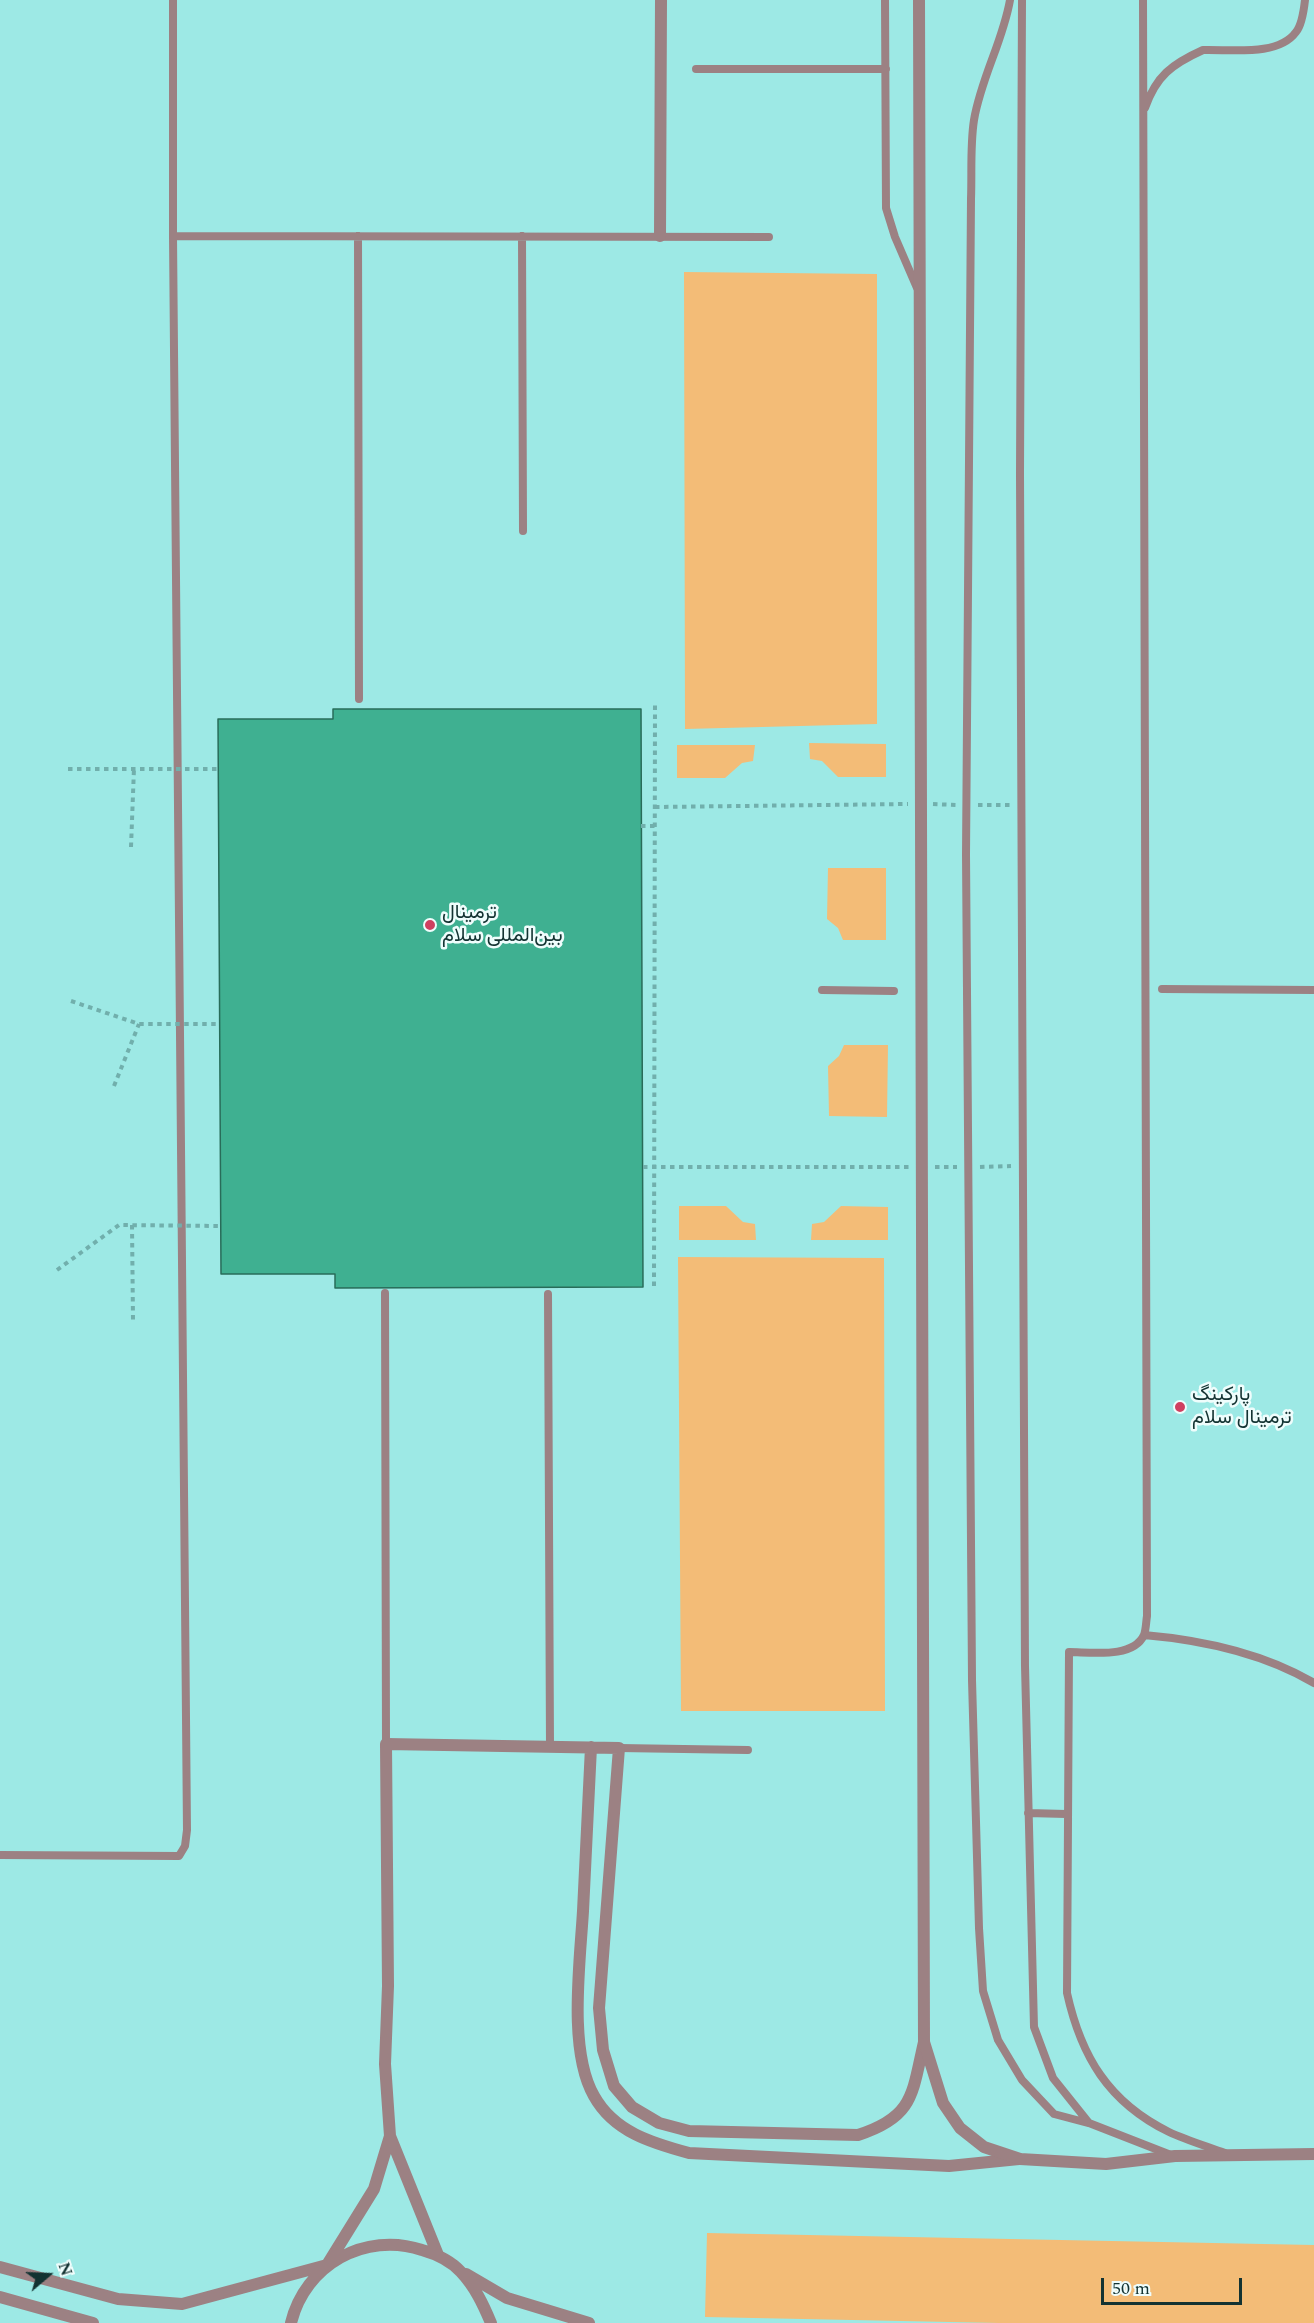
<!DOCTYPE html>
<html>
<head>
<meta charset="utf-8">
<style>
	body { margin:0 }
	#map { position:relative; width:1314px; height:2323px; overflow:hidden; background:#9de9e5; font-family:Spectral,serif }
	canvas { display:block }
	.north { position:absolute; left:18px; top:2245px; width:60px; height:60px; -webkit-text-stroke:4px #effdfc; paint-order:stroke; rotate:71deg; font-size:16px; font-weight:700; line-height:24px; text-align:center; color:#133332 }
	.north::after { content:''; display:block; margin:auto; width:21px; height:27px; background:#133332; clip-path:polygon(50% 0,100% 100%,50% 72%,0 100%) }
	.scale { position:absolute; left:1101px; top:2278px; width:141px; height:27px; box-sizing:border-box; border:3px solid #133332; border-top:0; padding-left:8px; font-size:18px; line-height:21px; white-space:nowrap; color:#133332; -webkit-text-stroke:4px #effdfc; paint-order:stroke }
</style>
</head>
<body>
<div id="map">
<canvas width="1314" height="2323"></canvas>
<div class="north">N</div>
<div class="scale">50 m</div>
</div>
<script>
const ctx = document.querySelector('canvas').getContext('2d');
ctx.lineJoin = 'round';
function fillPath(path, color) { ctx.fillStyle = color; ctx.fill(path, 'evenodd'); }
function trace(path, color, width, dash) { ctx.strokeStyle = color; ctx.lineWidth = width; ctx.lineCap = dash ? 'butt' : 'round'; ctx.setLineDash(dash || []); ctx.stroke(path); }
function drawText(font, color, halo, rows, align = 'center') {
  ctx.font = font + ' Spectral,Vazirmatn,serif'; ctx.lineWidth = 5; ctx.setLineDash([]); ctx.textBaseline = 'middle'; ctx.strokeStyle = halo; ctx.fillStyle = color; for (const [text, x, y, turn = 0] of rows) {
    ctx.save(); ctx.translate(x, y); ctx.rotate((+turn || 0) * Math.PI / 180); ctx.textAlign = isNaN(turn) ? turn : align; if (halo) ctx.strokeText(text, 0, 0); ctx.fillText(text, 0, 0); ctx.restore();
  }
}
const green = new Path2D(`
	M684,272l193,2v450l-192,5z
	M809,743l77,1v33h-48l-16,-16 -12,-2z
	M677,745h78l-2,16 -11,2 -17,15h-48z
	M828,868h58v72h-43l-5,-12 -11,-9z
	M844,1045h44l-1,72 -58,-1 -1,-50 11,-10z
	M679,1206h47l17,16 12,2 1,16h-77z
	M841,1206l47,1v33h-77l1,-16 12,-2z
	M678,1257l206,1 1,453h-204z
	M707,2233l607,12v78h-315l-294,-6z`);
const building = new Path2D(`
	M333,709h308l2,578 -308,1v-14h-114l-3,-555h115z`);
const path = new Path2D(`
	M933,804l23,1
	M978,805h32
	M655,807l253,-3
	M641,826h14
	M131,847l3,-79
	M114,1086l25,-62
	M643,1167h266
	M935,1167h22
	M980,1167l31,-1
	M132,1225l1,95
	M654,1286l1,-583`);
const service = new Path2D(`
	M173,0v236l596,1
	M885,0l1,208 9,29 22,51
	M1010,0c-7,41 -29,78 -36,120 -4,25 -2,53 -3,79l-5,655 6,826 7,248 4,63 15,49 24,40 32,34 34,9
	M1022,0l-2,474 5,1192 9,361 19,51 36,45 82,32
	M1143,0l4,1616c-1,6 -1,14 -3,19 -11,24 -54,17 -75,17l-2,341c14,63 41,109 102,139 17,8 37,14 56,21
	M696,69h190
	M1145,108c11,-32 27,-44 58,-58 27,-1 75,7 93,-18 6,-7 8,-23 9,-32
	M358,236l1,463
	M522,236l1,295
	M1162,989l152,1
	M822,990l72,1
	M385,1293l1,451
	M548,1294l2,452
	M1144,1635c58,5 119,18 170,48
	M619,1748l129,2
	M1028,1813l38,1
	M0,1855l179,1 6,-10 2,-16 -14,-1594`);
const minor = new Path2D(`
	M660,236l1,-236
	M591,1747c-3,55 -5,109 -8,164 -3,52 -15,140 11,185 20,36 58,47 95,57l260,13 70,-7
	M438,2255l-48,-119 -5,-72 3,-78 -2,-242 233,4 -20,260 4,42 11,36 18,21 27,16 30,8 169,4c56,-18 54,-41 66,-93
	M0,2267l118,32 64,5 145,-39 47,-76 16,-53
	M466,2274l41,24 82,25
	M0,2297l93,26
	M291,2323c14,-58 74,-92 131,-73 14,4 29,11 39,22 14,15 22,32 30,51`);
const tertiary = new Path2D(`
	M919,0l5,2042 19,61 17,25 24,19 36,12 86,5 69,-8 139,-2`);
const pathBridge = new Path2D(`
	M68,769h150
	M71,1001l68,23h81
	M57,1270l62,-45 101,1`);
const markers = [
	[430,925,6,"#cf4060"],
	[1180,1407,6,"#cf4060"]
];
const poiNames = [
	["ترمینال",442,914],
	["بین‌المللی سلام",442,937],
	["پارکینگ",1192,1396],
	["ترمینال سلام",1192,1419]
];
fillPath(green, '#f3bc77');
fillPath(building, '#3fb091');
trace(building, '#286c59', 1.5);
trace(path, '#71afac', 4, [4.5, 4.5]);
trace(service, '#9c8183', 8);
trace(minor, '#9c8183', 12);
trace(tertiary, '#9c8183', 12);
trace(pathBridge, '#71afac', 4, [4.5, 4.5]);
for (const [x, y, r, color] of markers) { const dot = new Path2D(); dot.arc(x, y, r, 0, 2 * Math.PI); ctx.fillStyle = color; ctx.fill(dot); trace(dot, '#effdfc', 2); }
drawText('20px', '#133332', '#effdfc', poiNames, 'left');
</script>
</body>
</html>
